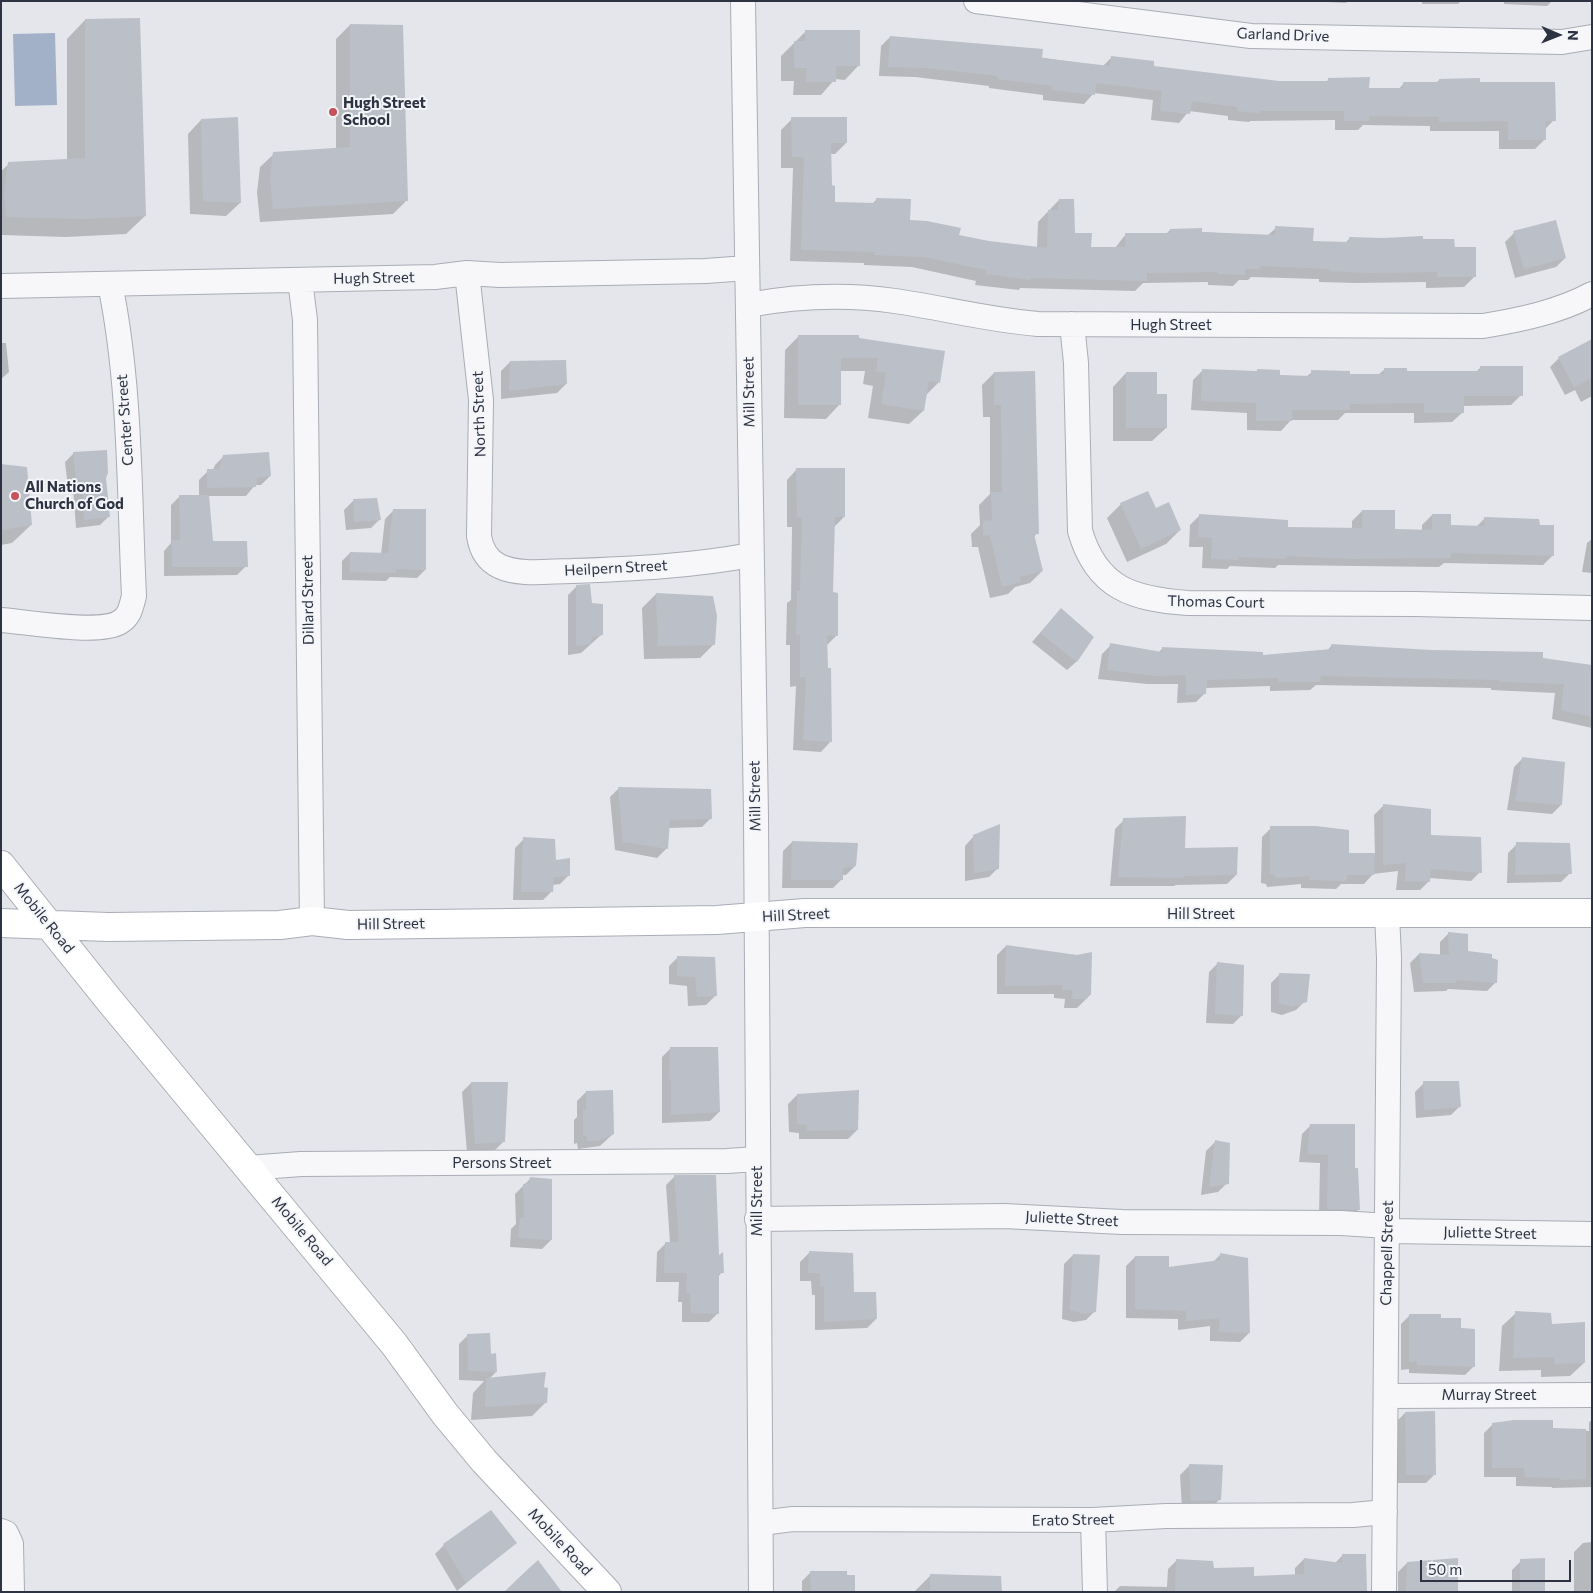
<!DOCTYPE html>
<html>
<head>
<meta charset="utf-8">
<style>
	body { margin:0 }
	#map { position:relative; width:1593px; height:1593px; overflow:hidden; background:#e4e6eb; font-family:Commissioner,sans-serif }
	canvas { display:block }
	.frame { position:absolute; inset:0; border:2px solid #2d3342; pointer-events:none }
	.north { position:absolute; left:1533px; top:10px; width:50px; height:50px; -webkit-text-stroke:4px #f4f5f8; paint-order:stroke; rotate:91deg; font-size:14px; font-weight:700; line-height:20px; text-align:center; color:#2d3342 }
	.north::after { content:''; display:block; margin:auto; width:18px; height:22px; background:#2d3342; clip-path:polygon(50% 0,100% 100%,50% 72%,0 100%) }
	.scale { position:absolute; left:1420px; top:1560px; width:151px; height:22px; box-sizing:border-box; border:2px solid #2d3342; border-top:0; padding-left:6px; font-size:15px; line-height:18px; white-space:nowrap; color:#2d3342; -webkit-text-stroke:4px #f4f5f8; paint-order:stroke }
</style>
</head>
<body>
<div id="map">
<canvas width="1593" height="1593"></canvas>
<div class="frame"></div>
<div class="north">N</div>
<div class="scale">50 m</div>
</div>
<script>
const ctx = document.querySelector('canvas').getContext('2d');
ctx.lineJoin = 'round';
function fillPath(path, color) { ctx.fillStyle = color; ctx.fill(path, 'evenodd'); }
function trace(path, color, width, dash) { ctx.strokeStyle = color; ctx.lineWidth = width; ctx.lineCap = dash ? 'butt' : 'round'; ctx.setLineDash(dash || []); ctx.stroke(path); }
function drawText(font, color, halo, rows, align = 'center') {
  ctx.font = font + ' Commissioner,sans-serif'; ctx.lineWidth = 4; ctx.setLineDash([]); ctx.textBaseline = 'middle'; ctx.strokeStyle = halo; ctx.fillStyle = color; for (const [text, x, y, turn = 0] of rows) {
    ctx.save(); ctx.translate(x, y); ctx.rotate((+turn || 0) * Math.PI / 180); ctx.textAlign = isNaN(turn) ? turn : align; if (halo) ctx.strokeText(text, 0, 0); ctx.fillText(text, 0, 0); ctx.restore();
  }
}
const water = new Path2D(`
	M55,33l2,72 -42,1 -2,-72z`);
const shadow = new Path2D(`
	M1308,1h39l-1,2z
	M1422,1h39l-3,3h-36z
	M1504,1h48l-5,5 -43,-2z
	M85,20l60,196 -19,18 -61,3 -64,-2v-64l8,-7 58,-4v-121z
	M350,25l56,176 -13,13 -133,8 -3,-30 3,-25 14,-13 62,-5v-110z
	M806,31l52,35 -13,14 -10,-1 -14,16h-28l1,-14h-13v-25z
	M890,37l213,29 8,-8 42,9 126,15 46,1 4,-4 39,10 30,1 6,-7h32l3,-3 40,3 75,37 -10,10v10l-9,9h-36v-18h-69v-5l-67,-1 -5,5h-23v-10l-85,1 -1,1 -21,-2v-4l-39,-5 -10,12 -28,-3 2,-20 -59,-7 -10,11 -41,-4v-5l-54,-7v-2l-74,-9 -36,-1 2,-30z
	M792,119l54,24 -11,11h-5v33l3,16 38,2 6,-6 32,22 49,15 30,6 49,6 1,-26 21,-22 15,34 16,14h25l11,-14h40l4,-4 97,6 9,-8 36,14 33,1 5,-5 72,2 31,8 22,28 -11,11 -38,1v-6l-70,1 -37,-1v-3l-68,-2 -3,3h-9l-6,6 -25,-1v-3l-65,1 -8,8 -115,-3 -1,2 -44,-5 1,-4 -64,-14 -48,-2v-2l-74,-2 3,-93h-12v-38z
	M201,120l39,83 -14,13 -36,-2 -2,-80z
	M1514,233l51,25 -9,9 -41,11 -10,-36z
	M799,336l58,3 82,43 -14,14 -2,15 -14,13 -41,-6 5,-32 -10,-2 2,-13h-25l-1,34 -13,14 -42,-1 1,-68z
	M1592,341v55l-11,6 -6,-12 -10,5 -15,-28 9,-9z
	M1,343h5l3,29 -8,7z
	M510,362l56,22 -9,9 -56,6v-28z
	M1480,368l41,27 -10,10 -49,1 1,6 -11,10 -38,1v-10h-69l-7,7h-47l-10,11 -34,-1v-17l-56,-3 2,-30 10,-10 103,7 6,-5 37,4 29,-1 7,-6 21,3h70z
	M994,373l43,160 -3,4 8,34 -12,12 -15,4 -7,7 -18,4 -12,-51h-6l-1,-13 9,-9 -1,-20 11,-11v-77h-7l-1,-32z
	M1126,373l29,22 11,33 -14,13h-39v-54z
	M74,453l31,25 4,38 -9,9 -24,3 -3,-40h-5l-3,-26z
	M224,456l46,20 -9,9h-6l-9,11h-39l5,46 34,24 -9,9 -73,1v-25l7,-8v-38l9,-9h19v-16l9,-9 5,-1 2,-5z
	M1,465l30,60 -19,18 -11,2z
	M797,469l47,48 -10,10 -2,67 5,41 -11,11 5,95 -10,11 -28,-2 3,-64 -6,1v-42h-4l1,-42 4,-3 1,-73h-5v-47z
	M353,501l27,18 -9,9 -25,2 -2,-20z
	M1121,504l34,5 25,21 -14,14 -39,18 -20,-44z
	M393,511l32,59 -8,8 -27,-1 -4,4 -44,-1v-19l8,-8 31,1 4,-35z
	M1362,511l32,20h28v-6l10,-10 18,11 26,1 9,-9 53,8 15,29 -10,10 -99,-2 -5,4 -161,-2 -3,3 -45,-2 -3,3 -25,-1 1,-21h-14l1,-22 10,-10 87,13 65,2v-9z
	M1592,539v34l-10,-1 5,-29z
	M577,586l24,49 -20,18 -13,2v-60z
	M656,594l58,50 -14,14 -56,1 -2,-51z
	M1061,609l31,28 -16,25 -9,8 -35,-28z
	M1111,645l47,8 4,-4 99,7 66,-5 5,-6 210,14 50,7v62l-40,-9 3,-26 -64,-3v-2l-175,-3 -6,5 -40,1v-5l-65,2v5l-9,9 -19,1 1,-19h-31l-49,-5 4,-25z
	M1523,758l38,47 -9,9 -45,-4 7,-43z
	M619,788l92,30 -9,9 -34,1 -2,21 -9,9 -42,-8 -5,-53z
	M1383,806l97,66 -9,9 -42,-3v3l-9,9h-24l2,-19 -25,3 -9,10h-23l-5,5 -35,-1v-4l-34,3 -1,-3 -5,-1 1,-46 9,-9 77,26h27l-1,-39z
	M1124,820l60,29 52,26 -9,9 -51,1 -2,1h-64l5,-57z
	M974,836l24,32 -9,9 -24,4v-35z
	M524,839l45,36 -9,9 -8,1v6l-9,9h-30l2,-52z
	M792,842l63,24 -9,9h-4v4l-9,9h-51l1,-37z
	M1517,844l53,29 -9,9 -54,1 1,-30z
	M1449,933l47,49 -9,9 -39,-2 -2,2 -32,1 -4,-29 9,-9 21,1v-13z
	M1006,946l84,49 -13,13h-13l1,-9 -11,-1v-4h-57v-39z
	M678,957l37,39 -9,9 -18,1 -1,-20 -18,-2v-18z
	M1218,963l24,52 -9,9 -27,-1 3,-51z
	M1280,974l25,27 -9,9 -14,5 -11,-3v-29z
	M671,1048l48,64 -9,9 -48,2v-66z
	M471,1083l33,58 -9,9 -28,3 -5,-61z
	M1424,1083l36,23 -9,9 -35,3 -1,-26z
	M586,1092l27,42 -13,12 -22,3 -1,-6 -3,1v-24l3,-3v-16z
	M797,1095l60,35 -9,9h-49v-6l-10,-1 -1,-28z
	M1311,1125l43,44 4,41 -8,9 -31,-2 1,-54 -21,-1 3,-28z
	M1215,1142l12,41 -9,9 -17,3 5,-44z
	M675,1176l43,81 4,15 -4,5v36l-9,9h-27v-20h-4l1,-20h-23l1,-30 9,-9h4l-4,-58z
	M531,1178l20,62 -9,9 -32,-2 1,-18 5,-5 -1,-30z
	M809,1253l44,40 23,26 -9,9 -52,2v-35h-3l-1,-14h-11v-19z
	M1073,1255l22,56 -9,9 -12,2 -12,-3 2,-55z
	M1220,1255l29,78 -9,9 -30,-1v-15l-32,4v-11l-52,-1v-52l9,-9 33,12 45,-7z
	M1516,1313l68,50 -14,13 -29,1v-7l-42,1 3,-45z
	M1410,1315l29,5 21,9 14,37 -9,9 -56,-2v-4l-8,1v-46z
	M468,1335l22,20h5l1,17 -7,7 54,9 3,14 -14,14 -61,4 2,-27 11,-12 -25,-1v-36z
	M1405,1413l30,61 -9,9h-29l-1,-61z
	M1592,1420v67l-40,1v-1l-36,-1v-9h-32v-44l9,-9 96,7v-9z
	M1189,1466h32l-1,33 -9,9 -29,1 -2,-34z
	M515,1542l-58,49 -22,-37 9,-9z
	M1592,1542v50h-18v-40l9,-9z
	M1343,1555l23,37h-252l6,-6 47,1 1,-18 9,-9 76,17 42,-1v-8l9,-9 31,4z
	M1521,1561l23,31h-32v-22z
	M1407,1563l50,29h-59v-20z
	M811,1572l35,4 7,16h-51v-11z
	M931,1575l69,16 31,1h-117z`);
const building = new Path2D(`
	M140,18l6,198 -62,3 -78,-2 -2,-25 4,-30 77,-4v-139z
	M350,24l53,1 5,176 -135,8 -3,-31 3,-26 77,-5z
	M805,30h55v36h-24v16h-30l1,-14h-13v-27h11z
	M890,36l153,13 -1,9 68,8 1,-10 43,5v5l125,15h49v-3l42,-1 -1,11h34v-6h36v-3l41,-1v4h75l1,39h-10v19h-38v-19l-69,1v-5l-70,-1v5h-25v-10h-84l-1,2 -22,-2v-4l-45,-6 -2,13 -30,-3 2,-20 -66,-8 -1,12 -43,-5v-4l-54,-7v-3l-73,-8 -37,-1z
	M238,117l3,86 -38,-2 -2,-82z
	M791,117h56v26h-16l1,42 3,1v16l41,1v-5l35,1 -1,21 17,1 34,7 -2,7 30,6 58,7 1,-38h10l1,-11h15l1,34h17l-1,14h34v-14h45v-4l32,-1v4l73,3v-9l39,2 -1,13 36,1v-5l33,1 41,-2v3h31l1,8h21v30h-39v-5l-69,1 -38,-2v-2l-70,-3v3h-15v6l-27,-1v-2l-71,1v8l-116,-3v2l-45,-6v-4l-62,-13 -50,-2v-3l-73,-2 3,-93h-12z
	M1556,220l10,38 -42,11 -11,-38z
	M798,335h61v3l86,13 -5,32 -11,-2 -5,30 -43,-7 5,-31 -10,-2 2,-13h-37v47h-43z
	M1592,339v39l-18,9 -16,-30z
	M566,360l1,24 -58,7 1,-30z
	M1480,366h43v30h-59v17h-40v-10l-74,1v6h-58v11h-36v-18l-55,-2 1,-32 55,2v-2l23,1v5l31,1v-6l39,1v3h34v-6h23v3h73z
	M1035,371l4,163h-5l9,37 -23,6 1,5 -19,5 -12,-52 -7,1v-15l9,-1 -1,-28h11l-1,-87h-7v-33z
	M1126,372h31v22h10v34h-41z
	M107,450l1,23 -2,5 4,39 -26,3 -3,-40h-5l-3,-28z
	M269,452l2,24 -14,2 -1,9 -49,1v-19h12l4,-14z
	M1,464l26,3 5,58 -31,5z
	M796,468h49v49h-10l-2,75 5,1v43l-11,-1 1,33h3l1,74 -29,-2 3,-63h-6v-42h-4l1,-44h3l2,-74h-5z
	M1148,491l8,17 13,-6 12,28 -40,19 -21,-46z
	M179,495h30l4,46h34l1,26h-76v-27h8z
	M377,498l4,22 -27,2 -1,-23z
	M393,509h33v61l-30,-1v4l-46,-1v-20l38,1z
	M1362,510h33v19l37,1v-16h19v11l33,1v-9l55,2 1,6h14v31l-103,-3v5l-98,1 -66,-3 -1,3 -48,-2v3l-27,-1 1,-21 -14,-1 1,-23 89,6v7l74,1z
	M590,584l2,19 11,1v31l-11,2 -1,7 -15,2v-61z
	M656,593l57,3 4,20 -2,29 -57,1z
	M1061,608l33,29 -17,25 -37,-29z
	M1110,643l52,9v-5l101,5v3l69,-6 -1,-5 100,6 112,2v6l49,7v52l-31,-7 3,-26 -65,-2v-2l-178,-4 -1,6h-41l-1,-4 -71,2 -1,14 -20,1v-20l-30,1 -49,-6z
	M1522,757l43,5 -3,43 -47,-4z
	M618,787l93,2 1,30 -42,1 -2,29 -45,-7z
	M1383,804l48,5v26l50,2 1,36 -51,-4 -1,13 -25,-1 1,-18 -23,2z
	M1186,816l-1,32 53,-1 -1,28 -53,1v2l-66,-1 5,-59z
	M1000,824l-1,45 -25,4 -1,-38z
	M1270,826h46l33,4v23h26l-1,22h-27l-1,6 -37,-1 1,-4 -34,2 -1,-3 -5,-1z
	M523,837l32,2 1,21 14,-2v18l-16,1 -1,15h-32z
	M792,841l66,2 -2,23 -13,2v12h-52z
	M1516,842l54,1 2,31 -57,1z
	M1448,932l20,2v17l24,3v4l6,2 -1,23 -40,-3 -1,3h-33l-4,-30 30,2z
	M1006,945l71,10 15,-3 -1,43h-3l-1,4h-15l1,-9h-11l1,-5 -58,1z
	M677,956l38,1 2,39 -20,1 -2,-20 -18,-1z
	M1217,962l27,3 -1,51 -28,-2z
	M1279,973l31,1 -3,28 -15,5 -13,-4z
	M670,1047h48l2,65 -49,3v-36h-2z
	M1423,1081h36l2,26 -37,3z
	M471,1082h37l-3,60 -30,2z
	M613,1090l1,44 -16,7h-11l-1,-6 -3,1v-26h3v-19z
	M859,1090l-1,40 -51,1v-6l-10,-1v-30z
	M1310,1124h45v44h3l2,42 -33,-1 1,-54 -21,-1z
	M1215,1140l15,3 -1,41 -20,3z
	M674,1175h42l3,80 4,-3 1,21h-5v41l-28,-1 -1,-20h-4l1,-20h-23l1,-31h14z
	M530,1177l22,2v61l-34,-2 2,-20h4l-1,-34 6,-1z
	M809,1251l44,2 1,39h22l1,27 -53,3v-35l-4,-1v-13h-12z
	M1220,1253l28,5 2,75 -31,-1v-14l-33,3v-10l-51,-2v-53h34v11l51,-7z
	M1073,1254l27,1 -4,57 -12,2 -14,-4z
	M1515,1311l36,2 1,11 33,-2v41l-31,1v-7l-41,1z
	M1409,1314h32v4h20v10l14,1v38l-58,-2v-4l-8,1z
	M490,1333l1,21 5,-1 1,19 -29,-1 -1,-37z
	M546,1372l-2,15 4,1 -1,15 -62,4 1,-29z
	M1435,1411l1,64h-30l-1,-63z
	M1514,1420h39v8l33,1v50l-26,1v-2l-35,-1 -1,-9h-32v-45z
	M1189,1464l34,1 -2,35 -30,1z
	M491,1510l26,33 -51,40 -23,-39z
	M1342,1554h24l1,38h-192l1,-33 37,2 1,7 40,-1v9l50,-2v-16l38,5z
	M1458,1558v34h-52l1,-30z
	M1545,1558v34h-25v-33z
	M538,1560l24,32h-58l24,-23z
	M810,1571h37v4h8v17h-44z
	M930,1574l71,2 1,16h-72z`);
const street = new Path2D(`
	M743,1l13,816 5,775
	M976,1l275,35 311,6 30,-5
	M467,273l14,127 -2,136c2,13 8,24 20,30 21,10 50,5 73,5 60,-2 120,-5 179,-16
	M300,280l5,40 7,601
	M1,286l434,-9 32,-4 33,2 206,-4 41,-3
	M748,305c49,-9 98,-11 147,-4 48,7 94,19 143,23l445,2c36,-6 76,-14 109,-32
	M1072,324l4,39 4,168c17,58 53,68 108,72l227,1 177,4
	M1,620c26,2 99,15 119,2 10,-6 11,-15 14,-26 -5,-103 -3,-211 -24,-312
	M247,1168l54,-4 426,-3 30,-2
	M757,1219l247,-3 118,6 219,1 47,3
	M1388,1231l204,3
	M1386,1396l206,-1
	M1093,1520l2,72
	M761,1523l32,-4 300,1 73,-4 187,-1 32,-3
	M1,1531l5,2 5,11 1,48
	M1384,1592l5,-634 -2,-44`);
const secondary = new Path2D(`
	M1,865l108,135 285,344 51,70 39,47 123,131
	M1,923l107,4 172,-2 32,-4 36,4 163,-2 206,-3 88,-7h787`);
const markers = [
	[333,112,5,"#c6535b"],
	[15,496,5,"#c6535b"]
];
const streetNames = [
	["Garland Drive",1283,35,2],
	["Hugh Street",374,278,-1],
	["Hugh Street",1171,325],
	["Mill Street",749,392,-91],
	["North Street",479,414,-92],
	["Center Street",125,420,-94],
	["Heilpern Street",616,568,-3],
	["Dillard Street",308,600,-91],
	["Thomas Court",1216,602,1],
	["Mill Street",755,796,-91],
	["Hill Street",1201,914],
	["Hill Street",796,915,-3],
	["Mobile Road",44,918,51],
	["Hill Street",391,924,-1],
	["Persons Street",502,1163],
	["Mill Street",757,1201,-90],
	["Juliette Street",1072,1219,3],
	["Mobile Road",302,1231,50],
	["Juliette Street",1490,1233,1],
	["Chappell Street",1387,1253,-89],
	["Murray Street",1489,1395],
	["Erato Street",1073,1520,-1],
	["Mobile Road",560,1542,47]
];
const poiNames = [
	["Hugh Street",343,103],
	["School",343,120],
	["All Nations",25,487],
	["Church of God",25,504]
];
fillPath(water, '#a2b1c8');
fillPath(shadow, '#0003');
fillPath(building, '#bbbfc7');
trace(street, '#a9adb5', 26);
trace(secondary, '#a9adb5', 30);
trace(street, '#f7f7f9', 24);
trace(secondary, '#fff', 28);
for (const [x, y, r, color] of markers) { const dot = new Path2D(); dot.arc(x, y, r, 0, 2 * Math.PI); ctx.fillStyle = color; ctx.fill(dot); trace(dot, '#f4f5f8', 2); }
drawText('15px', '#2d3342', '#f4f5f8', streetNames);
drawText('bold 15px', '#2d3342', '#f4f5f8', poiNames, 'left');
</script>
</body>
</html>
